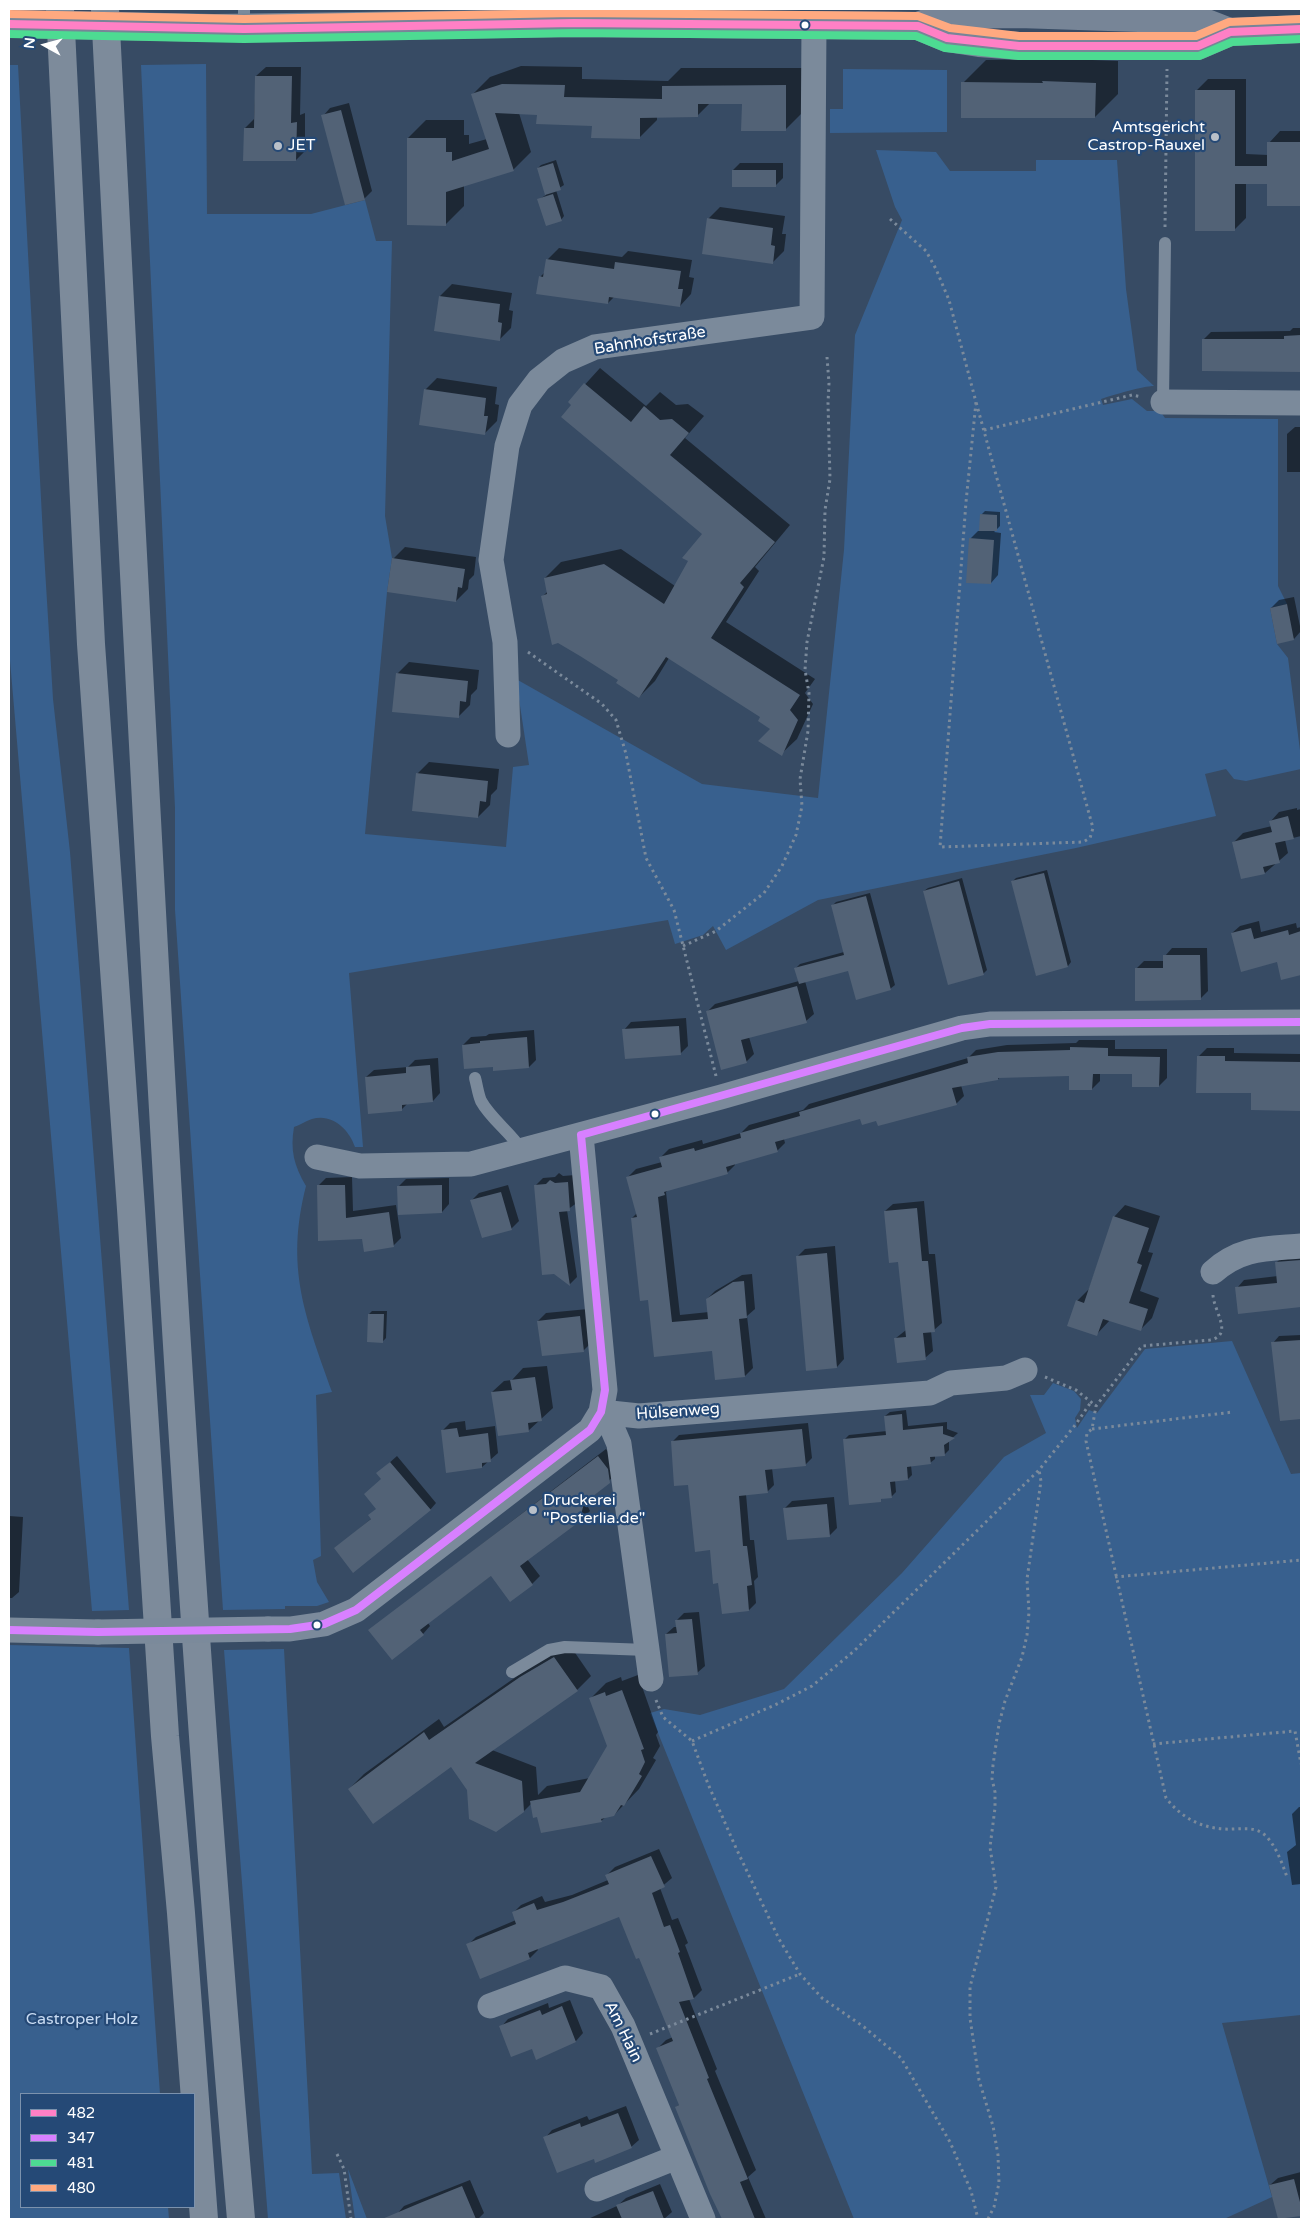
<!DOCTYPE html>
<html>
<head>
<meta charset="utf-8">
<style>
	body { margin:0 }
	#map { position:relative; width:1310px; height:2228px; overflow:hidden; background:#374b64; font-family:"Varela Round",sans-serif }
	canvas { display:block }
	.frame { position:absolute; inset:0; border:10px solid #fff; pointer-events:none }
	.legend { position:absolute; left:20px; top:2093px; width:175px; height:115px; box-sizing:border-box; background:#254976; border:1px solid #7c92ad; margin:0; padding:6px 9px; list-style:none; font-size:15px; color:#fff }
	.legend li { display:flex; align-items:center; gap:10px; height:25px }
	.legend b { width:25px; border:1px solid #7c92ad }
	.north { position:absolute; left:20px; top:20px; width:50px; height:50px; -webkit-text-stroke:4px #254976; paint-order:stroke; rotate:277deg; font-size:14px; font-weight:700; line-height:20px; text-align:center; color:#fff }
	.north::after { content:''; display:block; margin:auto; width:18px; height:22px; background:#fff; clip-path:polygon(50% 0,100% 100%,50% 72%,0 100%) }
</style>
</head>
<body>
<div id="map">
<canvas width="1310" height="2228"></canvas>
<div class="frame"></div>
<ul class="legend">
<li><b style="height:6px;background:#ff80c5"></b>482</li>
<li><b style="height:6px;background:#d880ff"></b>347</li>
<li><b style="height:6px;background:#4ddb92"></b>481</li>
<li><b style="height:6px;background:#ffa980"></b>480</li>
</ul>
<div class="north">N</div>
</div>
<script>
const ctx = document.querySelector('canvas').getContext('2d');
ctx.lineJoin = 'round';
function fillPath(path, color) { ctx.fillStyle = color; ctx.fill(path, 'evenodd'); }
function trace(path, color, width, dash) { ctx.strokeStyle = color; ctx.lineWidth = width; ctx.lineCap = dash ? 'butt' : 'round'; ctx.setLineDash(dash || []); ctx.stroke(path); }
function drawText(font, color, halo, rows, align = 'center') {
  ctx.font = font + ' "Varela Round",sans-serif'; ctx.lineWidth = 4.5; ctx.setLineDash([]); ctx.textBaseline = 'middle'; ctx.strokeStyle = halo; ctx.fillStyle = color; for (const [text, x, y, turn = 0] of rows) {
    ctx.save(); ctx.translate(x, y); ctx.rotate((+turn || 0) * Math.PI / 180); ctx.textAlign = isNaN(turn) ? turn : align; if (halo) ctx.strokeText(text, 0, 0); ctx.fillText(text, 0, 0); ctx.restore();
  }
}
const green = new Path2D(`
	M206,64l1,150h104l54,-14 11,41h16l-7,275 7,42 -5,34 -22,242 141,13 7,-80 16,-2 -13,-86 186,105 116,14 26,-248 11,-215 47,-115 -7,-13 -19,-57 60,2 14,19h86v-11h81l9,129 11,81 17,16c-11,0 -41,9 -53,13l2,6 29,-6 15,12h13l5,7 113,1v167l9,18 -17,4 7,36 11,14 13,100v11l-55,12 -12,-2 -8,-10 -21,5 11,42 -140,32 -258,52 -92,50 -13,-24 -10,9 -28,9 -7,-24 -319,53 14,174h-8c-6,-18 -23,-34 -43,-28 -6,2 -12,6 -18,8 -4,23 0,39 12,59 -21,82 -1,130 26,206l-16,3 5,161 -8,4 4,22 12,20 -12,4h-32v3l-62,1 -48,-700v-102l-34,-743z
	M9,65h9l25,471 10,163 17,153 59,758 -37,1 -83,-962z
	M843,69l104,1v62l-117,1v-24h13z
	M1232,1341l59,133 10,-1v542l-79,8 50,174 -48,22h-370l-204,-506 14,-4 36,6 84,-26 118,-116 102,-116 42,-24 -16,-38h14l9,-12 21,8 7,8 -1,11 -5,8 2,10 12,-18 8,3 48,-64z
	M9,1645l120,3 31,446h-139v113h147l1,12h-160z
	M284,1649l28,525 27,-1 7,46h-78l-44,-569z
	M348,2169l19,50h-12z`);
const shadow = new Path2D(`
	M1067,59l51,2v33l-23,23 -132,-34 23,-23z
	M521,66l61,1v12l86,2 13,-13h122v44l-18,18 -42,-27h-33l-13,13h-40v4l-18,18 -46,-13 -55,-11 -19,-1 12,39 -18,18 -49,15v21l-18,18 -38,-86 18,-18h38v15h5v9l18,-5 -15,-44 18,-18z
	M266,67h35l-1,48 5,-2v38l-9,9 -51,-32 9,-9 2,-43z
	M1208,79h38v75l22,1 1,-12 11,-12h21v74h-33v-23h-22v36l-12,12 -37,-140z
	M349,103l23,88 -8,8 -41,-83 7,-8z
	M556,160l8,25 -8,5 8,26 -3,4 -23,-20 8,-5 -8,-27 3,-3z
	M740,163h43v15l-8,8 -42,-16z
	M720,207l65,9 -3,18h4l-2,17 -12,12 -64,-44z
	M559,248l63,9 6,-6 64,9 -3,17 5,1 -3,16 -11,12 -66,-9 -6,6 -68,-26 5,-5 2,-12z
	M452,284l60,9 -3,17 4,1 -2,17 -12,12 -64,-10 5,-34z
	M1293,328h8v43l-98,-1v-30l8,-8 79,-1z
	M600,368l46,38 14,-14 16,13 12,-1 16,12 -19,22 105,87 -35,42 4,4 -33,51 89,57 -10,14 8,11 -16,35 -16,15 -9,-25 -10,-12 -93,-59 -14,23 -16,16 -19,-17 -77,-84 5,-5 -3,-13 16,-16 60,-13 54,37 29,-52 -134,-133z
	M437,378l60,9 -2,17 4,1 -2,16 -12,12 -60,-43z
	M1295,427h6v45h-14v-38z
	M985,511l15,1v14l-6,6 7,1 -3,42 -7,8 -21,-44 8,-8h3v-16z
	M405,547l71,10 -2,18 -5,5 -1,9 -12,12 -63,-42z
	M1294,597l7,34 -7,8 -23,-31 8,-8z
	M409,662l70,8 -2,19 -6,6 -1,10 -12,12 -61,-43z
	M429,762l70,7 -2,20 -6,6 -1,10 -12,12 -61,-43z
	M1297,808v2l4,-1v27l-16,4 3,13 -23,20 -31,-31 9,-9 29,-7 -1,-5 8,-9z
	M1047,870l24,92 -3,4 -32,8 -24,-92 4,-4z
	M962,878l25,92 -4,4 -59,-83 4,-3z
	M870,893l25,92 -5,4 -41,-19 -44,11 9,33 -8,7 -57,16 5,17 -8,8 -39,-50 8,-8 84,-23 -3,-13 4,-4 44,-12 -12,-46 4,-4z
	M1259,921l2,11 35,-9 1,5 4,-1v46l-19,5 -4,-17 -46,-28 8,-7z
	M1172,948h35l1,43 -8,8 -64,-30 8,-8h21v-5z
	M686,1018l2,28 -8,8 -56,-24 7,-8z
	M534,1030l2,30 -7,7 -35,-1 -31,-21 8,-8 15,-1 3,-2z
	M1079,1040h36v9h52v29l-8,8 -26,-13h-33v8l-8,8 -21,-14 -70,1 -3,3 -37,6 3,11 -8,8 -79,16 -16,-3 -77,22 1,4 -8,8 -42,12v2l-8,8 -57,16 -4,3 14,123 29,-3 -2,-13 8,-8 27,-16 10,-1 3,35 -8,7 6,52 -8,8 -32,-26 -57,6 -7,-57 -17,-81 5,-5 -9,-36 8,-8 26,-7 -1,-5 8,-8 33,-9 1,4 38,-11 8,-8 54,-15 6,-6 159,-46 8,-8 31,-5 69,-2z
	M1207,1048h27v5l67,1v56l-49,-1 1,-17 -55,-35z
	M438,1058l2,35 -7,8 -25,2 -7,7 -35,-33 8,-7 34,-3 7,-7z
	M559,1173l4,3 12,-1 3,27 -11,8 10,67 -7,7 -16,-12 -19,-86 8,-8 12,-1z
	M352,1177l1,34 43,-6 5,33 -8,8 -30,-8 -45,-52 8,-8z
	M449,1178v26l-7,8 -44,-25 8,-8z
	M508,1185l11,36 -8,8 -40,-28 8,-8z
	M924,1201l5,53h6l7,69 -8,7 -3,1 2,20 -8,7 -29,-20 10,-8 -7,-69 -14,-50 8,-7z
	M1125,1205l35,11 -12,36 5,1 -13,38 19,7 -7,20 -12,12 -30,-10 -13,14 -20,-33 12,-12 25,-72z
	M835,1246l9,113 -7,8 -40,-110 8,-8z
	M1301,1254v52l-62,7 -2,-25 7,-8 34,-4 -2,-13 8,-8z
	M588,1309l3,34 -8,8 -45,-30 8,-8z
	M372,1311h15l-1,27 -3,3 -14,-27z
	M1301,1335v83l-20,2 -8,-77 6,-7z
	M547,1366l6,42 -25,23 -36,-39 12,-11 8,-1 11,-12z
	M906,1410l2,16 39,-4v7l11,4 -9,8v9l-4,4 -10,2v3l-5,4 -19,2 1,10 -4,4 -13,1 1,12 -5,5 -8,1 -3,2 -35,-61 4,-4 38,-4 -2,-15 5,-4z
	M465,1421l1,9 29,-4 3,27 -16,14 -39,-37 7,-7z
	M808,1423l4,35 -7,7 -33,3 2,17 -7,7 -21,2 4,46h4l4,37 -4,4 2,22 -7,7 -30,-28 -8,-33 -22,-65 -17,-42 7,-7z
	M606,1449l9,12 2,13 -27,22 -2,11 2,4 -7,7 -56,41 13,17 -8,8 -22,16 -18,-25 -64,48 2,3 -7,8 -53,-4z
	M397,1456l39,47 -6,7 -94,38 36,-30 5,-10 5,-29 -4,-6z
	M834,1497l3,31 -7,7 -45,-27 7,-7z
	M9,1516l14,1 -4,75 -7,6h-3z
	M699,1612l6,54 -8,7 -31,-39 8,-7h3l-1,-6 8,-8z
	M569,1644l22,32 -14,14 -85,60 44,17 2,28 9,-9 43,-8 18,-32 -17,-48 15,-15 15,-6 1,4 16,-6 20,57 -2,3 4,11 -7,12 3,2 -17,29 -25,26 -8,2 -5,4 -63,-5 -6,-13 -8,8 -56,-21 -17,-25 -102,24 15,-15 75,-55 5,8 92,-64z
	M1299,1807h2v77l-9,1 -5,-33 9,-7 -4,-31z
	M659,1849l13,29 -12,10 12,32 6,-2 10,25 -3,2 17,45 -8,8 -5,1 28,70 -2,2 41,99 -8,7 18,42h-43l-47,-112 4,-3 -22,-56 8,-8 7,-3 -33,-81 -20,-41 -83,33 1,2 -8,8 -62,-13 8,-8 40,-17 -3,-7 8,-8 21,-9 3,6 27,-7 36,-15 -1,-5 8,-8z
	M570,2000l13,33 -7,8 -39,18 -5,-12 -31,-20 7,-8 40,-16 1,5z
	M626,2106l13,34 -8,7 -37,10 -49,-19 7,-8 35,-14 2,4z
	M1301,2172v42l-22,5 -9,-34 8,-7z
	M470,2180l14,33 -6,6h-79l-2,-5 7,-8z
	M660,2184l12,28 -8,7h-76l29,-13 9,-8z`);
const building = new Path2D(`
	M255,76h37l-1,47 6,-1 -1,39h-53l1,-33h10z
	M1042,81l54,2 -1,35h-134v-36l82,1z
	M502,84l63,1 -1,12 98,2v-13l124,-1v46h-45l1,-27h-44v13l-58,1v21l-49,-1 1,-12 -56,-2 1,-9 -42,-2 19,58 -68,21v34l-39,-1v-87h39v14h6v9l37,-12 -18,-55z
	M1195,90h40v76h32v-24h34v64h-34v-22h-32v47h-40z
	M341,110l24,90 -20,5 -24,-90z
	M553,163l8,27 -16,5 -8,-27z
	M732,170h44v17h-44z
	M553,194l9,27 -16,5 -9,-27z
	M707,218l66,10 -2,17 4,1 -2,18 -71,-10z
	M546,259l68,10 1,-7 66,9 -3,18h5l-3,18 -71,-10 -1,7 -72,-10 3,-18 4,1z
	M439,296l61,8 -2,18 4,1 -2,18 -66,-10z
	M1301,335v37l-99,-1v-32h82v-3z
	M584,383l47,39 13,-16 16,14 12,-1 17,14 -19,22 105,87 -35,41 4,4 -33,51 89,57 -10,15 8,10 -16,36 -24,-15 12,-12 -12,-8 2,-4 -94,-60 -27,41 -23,-15 2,-3 -38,-24 -22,-13 -6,2 -11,-49 6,-2 -3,-16 60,-14 60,40 24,-43 -6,-3 20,-24 -141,-117 10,-12 -3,-3z
	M424,389l62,9 -2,18h4l-3,19 -66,-10z
	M980,514l17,1v16h-18z
	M969,538l25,2 -3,44 -25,-1z
	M392,558l73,11 -3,19 -4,-1 -2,15 -69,-10z
	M1287,604l7,36 -17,4 -7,-36z
	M396,673l72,8 -2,21 -6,-1 -1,17 -67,-6z
	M416,773l72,8 -2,21 -6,-1 -2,17 -66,-7z
	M1288,816l6,23 -19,4 5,20 -17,4 2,7 -24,5 -9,-37 40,-10 -3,-11z
	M1044,873l24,94 -32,9 -25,-95z
	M959,881l25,94 -36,10 -25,-94z
	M866,896l25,94 -35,10 -8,-29 -49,13 -5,-16 50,-13 -13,-50z
	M1251,928l3,11 34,-9 1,5 12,-4v44l-20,5 -4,-18 -36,10 -10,-39z
	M1163,955h37l1,45 -66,1v-33h28z
	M797,986l10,37 -66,17 6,23 -26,7 -15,-59z
	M679,1026l2,29 -56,4 -3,-30z
	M527,1037l2,31 -36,3v-4l-29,2 -2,-24 18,-2v-2z
	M1070,1047l38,1v8l52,1 -1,30h-27v-13h-39l-1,16h-23v-14l-71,2v2l-46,8 5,17 -79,21 -2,-5 -14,4 -2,-6 -85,23 3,10 -52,15 2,7 -64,18 1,3 -7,2 14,125 36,-3 -2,-20 27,-17 11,-1 3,37 -8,1 6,58 -30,3 -3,-29 -58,6 -6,-57 -8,1 -9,-83 6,-1 -11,-40 36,-10 -3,-10 35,-9 1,3 46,-13 -1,-5 60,-17 -1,-4 169,-49 -1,-6 31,-5 72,-2z
	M1197,1056h28v5l76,1v49l-50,-1v-17h-55z
	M430,1065l3,37 -31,3v6l-34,3 -3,-37 41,-4v-6z
	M550,1180l5,3 13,-1 2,29 -11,1 11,74 -16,-12 -12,1 -8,-90 12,-1z
	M317,1185h28l1,33 43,-6 5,35 -30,5 -2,-13 -44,2z
	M442,1185v28l-44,2 -1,-29z
	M501,1192l11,38 -30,8 -12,-38z
	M917,1208l5,53h6l7,71 -12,1 3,27 -29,3 -3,-25 12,-1 -8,-75 -9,1 -5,-52z
	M1113,1216l36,12 -12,35 5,2 -13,38 19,6 -7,22 -38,-12 -6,17 -30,-10 9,-26 8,3z
	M827,1253l10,115 -31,3 -10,-115z
	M1301,1260v47l-63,7 -3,-27 42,-4 -2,-21z
	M368,1314h16l-1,29 -16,-1z
	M580,1316l4,36 -42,4 -5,-35z
	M1301,1340v79l-21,2 -9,-79z
	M535,1377l7,44 -14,2 1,9 -31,4 -7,-44 21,-2 -2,-10z
	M902,1414l1,16 40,-4v8l12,4 -11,7 1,11 -15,1 1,7 -24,3 1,13 -18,2 2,16 -11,1v3l-32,3 -6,-66 43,-4 -2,-19z
	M457,1428l2,9 29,-4 3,29 -9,1v5l-36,5 -5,-43z
	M802,1429l4,37 -41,4 3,23 -29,3 4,50h4l5,39 -5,1 2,25 -27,3 -4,-31 -5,1 -3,-34 -15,2 -7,-67 -14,1 -3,-45z
	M598,1456l10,13 2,14 -26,20 -3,12 2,4 -63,47 13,19 -23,17 -19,-26 -71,54 4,5 -32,25 -24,-30z
	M390,1462l41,48 -78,63 -19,-25 37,-29 -3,-4 8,-6 -12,-15 17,-15 -5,-6z
	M827,1504l3,33 -43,3 -4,-32z
	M692,1619l6,56 -29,2 -4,-43 12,-1 -2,-13z
	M554,1657l24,34 -103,72 47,18 2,31 -28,20 -27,-13 -2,-29 -16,-23 -78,57 -25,-35 76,-57 5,8 91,-63z
	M622,1690l22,59 -3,1 4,12 -6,12 3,2 -18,30 -3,-1 -7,11 -13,3 1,3 -61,11 -4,-16 -4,1 -3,-17 50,-9 27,-46 -18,-48 16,-6 1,4z
	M651,1856l14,31 -13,6 12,34 6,-2 10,27 -2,1 16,46 -15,3 30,76 -2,1 41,100 -8,3 15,37h-33l-12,-25 -35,-87 4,-2 -23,-57 17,-7 -34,-83 -3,1 -17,-42 -91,36 2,6 -50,20 -14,-35 50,-20 -4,-12 22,-9 3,7 26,-8 46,-18 -4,-9z
	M562,2006l14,36 -40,18 -4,-11 -21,8 -12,-31 41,-16 2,5z
	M618,2113l14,35 -37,15 -1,-4 -37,14 -14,-36 37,-14 1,4z
	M1294,2179l7,27v10l-23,3 -9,-34z
	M462,2186l14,33h-94l38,-16z
	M653,2191l11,28h-42l-6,-14z`);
const path = new Path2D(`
	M890,219l36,32 10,18 13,31 27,102 -10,100 -26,345 143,-5 7,-4 3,-10 -117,-426
	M1165,227l2,-158
	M984,430l148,-35 10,2
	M528,652l74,52 14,16 10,34 20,104 28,52 42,166
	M683,946l33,-15 48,-38 18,-27 14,-31 6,-29 -2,-27 8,-48 1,-38 -4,-23 2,-28 17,-85 1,-47 5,-31 -2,-76 1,-20 -2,-26
	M1213,1295c1,17 21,40 -3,45l-68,6 -46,60 -4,23 -5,4 -1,8 80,357c15,19 34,30 59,31 14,1 30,-4 41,7 11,12 16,27 21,41
	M1045,1377l31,13 20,16
	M1092,1429l141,-17
	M1115,1577l186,-17
	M656,1700l7,17 29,24 16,43 28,64 43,91 21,35 22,24 42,29 37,31 49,84 21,49 7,28
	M692,1741l85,-37 35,-18 42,-35 185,-181 37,-46 15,-22
	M1153,1744l142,-13 6,33
	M650,2034l150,-60
	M337,2154l7,15 7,50
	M988,2219l6,-12 5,-24 -1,-28 -5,-29 -14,-46 -9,-62v-31l26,-100 -6,-40 5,-39v-16l-3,-13 1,-14 6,-41 6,-23 17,-44 5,-22 2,-23 -2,-33 14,-98 -2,-11`);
const lane = new Path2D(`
	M244,9v20
	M1163,402l2,-159
	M475,1078c2,7 3,16 6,23 10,18 29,31 40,48
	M512,1672l37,-22 16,-3 82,3`);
const street = new Path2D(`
	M1163,402l138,1
	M508,735l-3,-93 -14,-82 16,-114 13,-41 19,-25 24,-19 32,-14 217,-30 2,-292
	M317,1157l43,9 111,-2 250,-67 241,-69 28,-4 311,-2
	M1213,1272c28,-25 53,-23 88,-26
	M601,1412l38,4 291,-23 21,-10 55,-5 19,-8
	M601,1412l12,18 6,14 32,235
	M268,1629h22l34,-5 32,-14 234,-180 11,-18 4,-22 -24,-255
	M9,1630l89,2
	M490,2006l75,-28 36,9 22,39 80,193
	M597,2189l80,-32`);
const secondary = new Path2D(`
	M918,26l29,12 32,5 40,3h179l32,-14 71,-3
	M214,28l360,-5 344,3 28,-11 73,-1 180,6 31,12`);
const highway = new Path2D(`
	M60,9l31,635 40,565 34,527 16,177 23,306
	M105,9c38,737 72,1475 136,2210`);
const streetBridge = new Path2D(`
	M98,1632l170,-3`);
const secondaryBridge = new Path2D(`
	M19,24l195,4`);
const bus1 = new Path2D(`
	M9,24l235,5 330,-6 344,3 29,12 72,8h179l32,-14 71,-3`);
const bus2 = new Path2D(`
	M581,1135l381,-107 28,-4 311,-2
	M9,1630l89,2 192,-3 34,-5 32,-14 234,-180 11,-18 4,-22 -24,-255`);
const bus3 = new Path2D(`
	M9,34l235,5 330,-6 342,3 29,12 74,8h180l33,-14 69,-3`);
const bus4 = new Path2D(`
	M9,14l235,5 330,-6 344,3 32,12 69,8h177l33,-14 72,-3`);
const markers = [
	[805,25,4.5,"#fff"],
	[1215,137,5,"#b9c0c9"],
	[278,146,5,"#b9c0c9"],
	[655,1114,4.5,"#fff"],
	[533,1510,5,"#b9c0c9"],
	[317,1625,4.5,"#fff"]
];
const poiNames = [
	["Amtsgericht",1205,128,"right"],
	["Castrop-Rauxel",1205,146,"right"],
	["JET",288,146],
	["Druckerei",543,1501],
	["\"Posterlia.de\"",543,1519]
];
const streetNames = [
	["Bahnhofstraße",650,341,-9],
	["Hülsenweg",678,1412,-4],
	["Am Hain",623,2032,64]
];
const parkNames = [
	["Castroper Holz",82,2020]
];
fillPath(green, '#38608e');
fillPath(shadow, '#0007');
fillPath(building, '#526276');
trace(path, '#7b8a9b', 3, [2.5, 4]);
trace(lane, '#7b8a9b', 12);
trace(street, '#7b8a9b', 25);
trace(secondary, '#778597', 28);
trace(highway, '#7d8b9b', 28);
trace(streetBridge, '#7b8a9b', 25);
trace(secondaryBridge, '#778597', 28);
trace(bus1, '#ff80c5', 8);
trace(bus2, '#d880ff', 8);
trace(bus3, '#4ddb92', 8);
trace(bus4, '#ffa980', 8);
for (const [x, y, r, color] of markers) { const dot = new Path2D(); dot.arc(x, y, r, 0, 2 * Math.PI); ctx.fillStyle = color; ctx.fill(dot); trace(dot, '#254976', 2); }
drawText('16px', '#fff', '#254976', poiNames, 'left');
drawText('16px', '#fff', '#254976', streetNames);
drawText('16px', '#c8dbf2', '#254976', parkNames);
</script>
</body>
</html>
